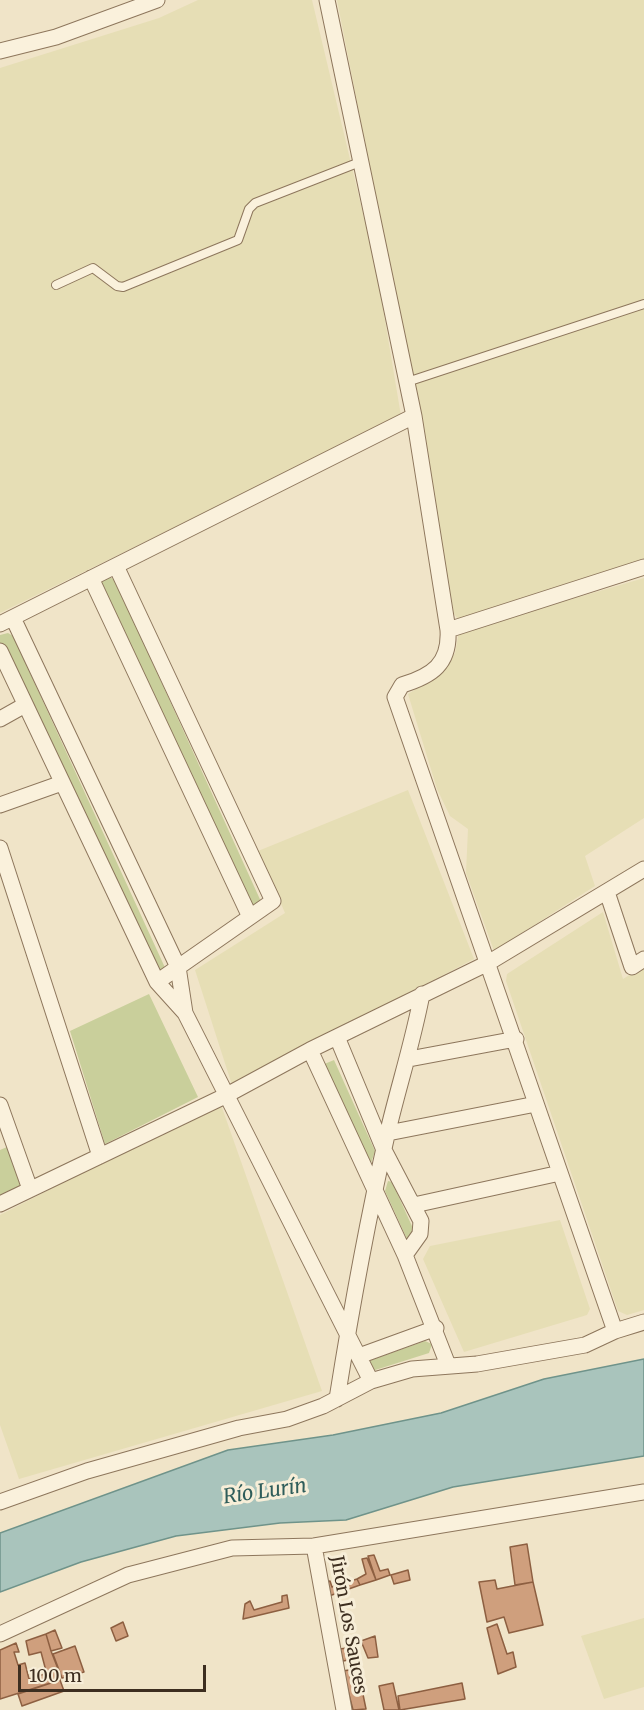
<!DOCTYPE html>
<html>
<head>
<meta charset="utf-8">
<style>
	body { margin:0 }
	#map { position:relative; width:644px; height:1710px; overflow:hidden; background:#f0e4c8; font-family:Merriweather,serif }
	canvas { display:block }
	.scale { position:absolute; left:18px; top:1665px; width:188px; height:27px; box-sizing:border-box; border:3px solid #3d2e20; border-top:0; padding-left:8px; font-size:18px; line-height:21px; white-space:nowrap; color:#3d2e20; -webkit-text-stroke:4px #f7eed8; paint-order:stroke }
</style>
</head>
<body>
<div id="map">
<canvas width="644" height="1710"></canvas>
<div class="scale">100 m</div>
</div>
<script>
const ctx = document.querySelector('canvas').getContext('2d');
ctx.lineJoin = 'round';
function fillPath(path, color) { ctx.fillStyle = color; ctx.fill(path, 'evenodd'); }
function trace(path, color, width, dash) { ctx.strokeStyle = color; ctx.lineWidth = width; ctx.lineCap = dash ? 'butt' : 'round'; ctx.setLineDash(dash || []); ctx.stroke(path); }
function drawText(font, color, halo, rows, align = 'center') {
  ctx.font = font + ' Merriweather,serif'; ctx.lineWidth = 6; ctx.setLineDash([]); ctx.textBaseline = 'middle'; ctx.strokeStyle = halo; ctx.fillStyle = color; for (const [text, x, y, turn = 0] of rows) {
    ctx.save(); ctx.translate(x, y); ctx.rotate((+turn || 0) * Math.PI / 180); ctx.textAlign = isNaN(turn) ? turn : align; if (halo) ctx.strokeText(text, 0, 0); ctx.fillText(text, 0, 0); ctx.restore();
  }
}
const farmland = new Path2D(`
	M198,0h114l65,272 24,144 -401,197v-545l159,-50z
	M337,0h307v562l-185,58 -5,-6 -36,-200z
	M644,578v240l-59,38 10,30 -101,65 -28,-78 2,-44 -18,-13 -13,-27 -29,-95 32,-20 15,-21 4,-21z
	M408,790l66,169 -242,126 -37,-115 90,-57 -27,-62z
	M603,912l20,67 21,-13v344l-17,5 -9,-4 -112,-330 1,-7z
	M220,1102l102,289 -303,88 -19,-54v-210z
	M560,1220l30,89 -3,6 -123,37 -41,-93 7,-13z
	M644,1618v69l-40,12 -23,-63z`);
const green = new Path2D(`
	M110,577l5,3 148,326 -10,7 -152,-328 1,-7z
	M8,633l5,3 154,336 -11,4 -156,-332v-9z
	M149,994l49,103 -93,47 -35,-113z
	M334,1060l41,91 -6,18 -47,-104z
	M7,1147l16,42 -23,9v-48z
	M388,1181l4,1 24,53 -9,4 -22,-48z
	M425,1341l7,3 -3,9 -60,19 -3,-10z`);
const water = new Path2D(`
	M644,1359v97l-191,31 -107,33 -66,3 -104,13 -95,26 -81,30v-59l228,-83 105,-15 108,-22 103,-34z`);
const building = new Path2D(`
	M527,1544l6,38 -18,3 -5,-38z
	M374,1555l6,16 8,-2 2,6 -14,5 -8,-24z
	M367,1558l9,22 -16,5 -3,-6 9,-5 -4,-15z
	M408,1570l2,10 -16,4 -3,-9z
	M357,1579l3,6 -31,11 -4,-13 5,-2 2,6z
	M495,1580l2,9 36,-7 10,43 -34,8 -5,-16 -17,5 -8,-40z
	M287,1595l2,13 -46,11 2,-15 5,-3 4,9 28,-8v-6z
	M123,1622l5,14 -12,5 -5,-13z
	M497,1624l10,30 6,-2 3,15 -18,7 -11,-46z
	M55,1630l7,18 -11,3 -5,-17z
	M46,1634l5,17 7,18 -12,2 -5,-19 -12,3 -3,-14z
	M375,1636l3,21 -10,1 -7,-17z
	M16,1643l3,9h-5l4,13 7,-2 4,16 28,-9 3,10 -60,19v-49z
	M75,1646l9,26 -22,6 -9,-24z
	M353,1647l1,12 -11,2 -3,-12z
	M349,1670l1,7 9,-2 7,34 -13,1 -10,-39z
	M60,1680l4,11 -42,15 -4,-12z
	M393,1683l6,27h-15l-5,-24z
	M462,1683l3,16 -65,11 -2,-14z`);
const lane = new Path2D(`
	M56,285l37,-17 24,18 6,1 115,-47 11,-31 6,-6 105,-41
	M407,382l237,-78`);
const street = new Path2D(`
	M327,0l87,416 34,214c2,34 -16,46 -46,55l-7,12 220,634
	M0,51l56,-14 101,-37
	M116,566l157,335 -116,81
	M91,578l159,339
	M13,618l165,349 7,46 186,368
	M0,624l414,-208
	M448,630l196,-63
	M0,651l157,331 28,31
	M0,719l25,-14
	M0,805l62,-22
	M0,848l100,308
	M607,892l25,75 12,-8
	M337,1037l47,113 37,71 -1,13 -15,21
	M310,1050l95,205 43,110
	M409,1059l107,-20
	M0,1105l30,84
	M388,1133l148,-29
	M0,1204l225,-108 85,-46 178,-87 156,-94
	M414,1205l146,-32
	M359,1356l77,-28
	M337,1399c14,-88 30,-177 50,-264 11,-47 26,-93 35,-141
	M0,1502l87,-31 152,-43 48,-9 36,-13 48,-25 41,-12 65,-5 108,-19 30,-14 29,-9
	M314,1546l30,164
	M0,1634l128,-59 104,-27 82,-2 330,-54`);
const streetNames = [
	["Jirón Los Sauces",348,1625,80]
];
const waterNames = [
	["Río Lurín",265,1492,-8]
];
fillPath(farmland, '#e6deb5');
fillPath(green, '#c9cf9b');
fillPath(water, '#a9c4bc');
trace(water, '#6f938a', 1.5);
fillPath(building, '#cf9f7d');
trace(building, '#8d5f41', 1.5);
trace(lane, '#8d765c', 10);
trace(street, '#8d765c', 17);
trace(lane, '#faf1dc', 8);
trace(street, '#faf1dc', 15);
drawText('18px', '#3d2e20', '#f7eed8', streetNames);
drawText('italic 20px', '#2f5d5a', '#f7eed8', waterNames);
</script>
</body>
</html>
